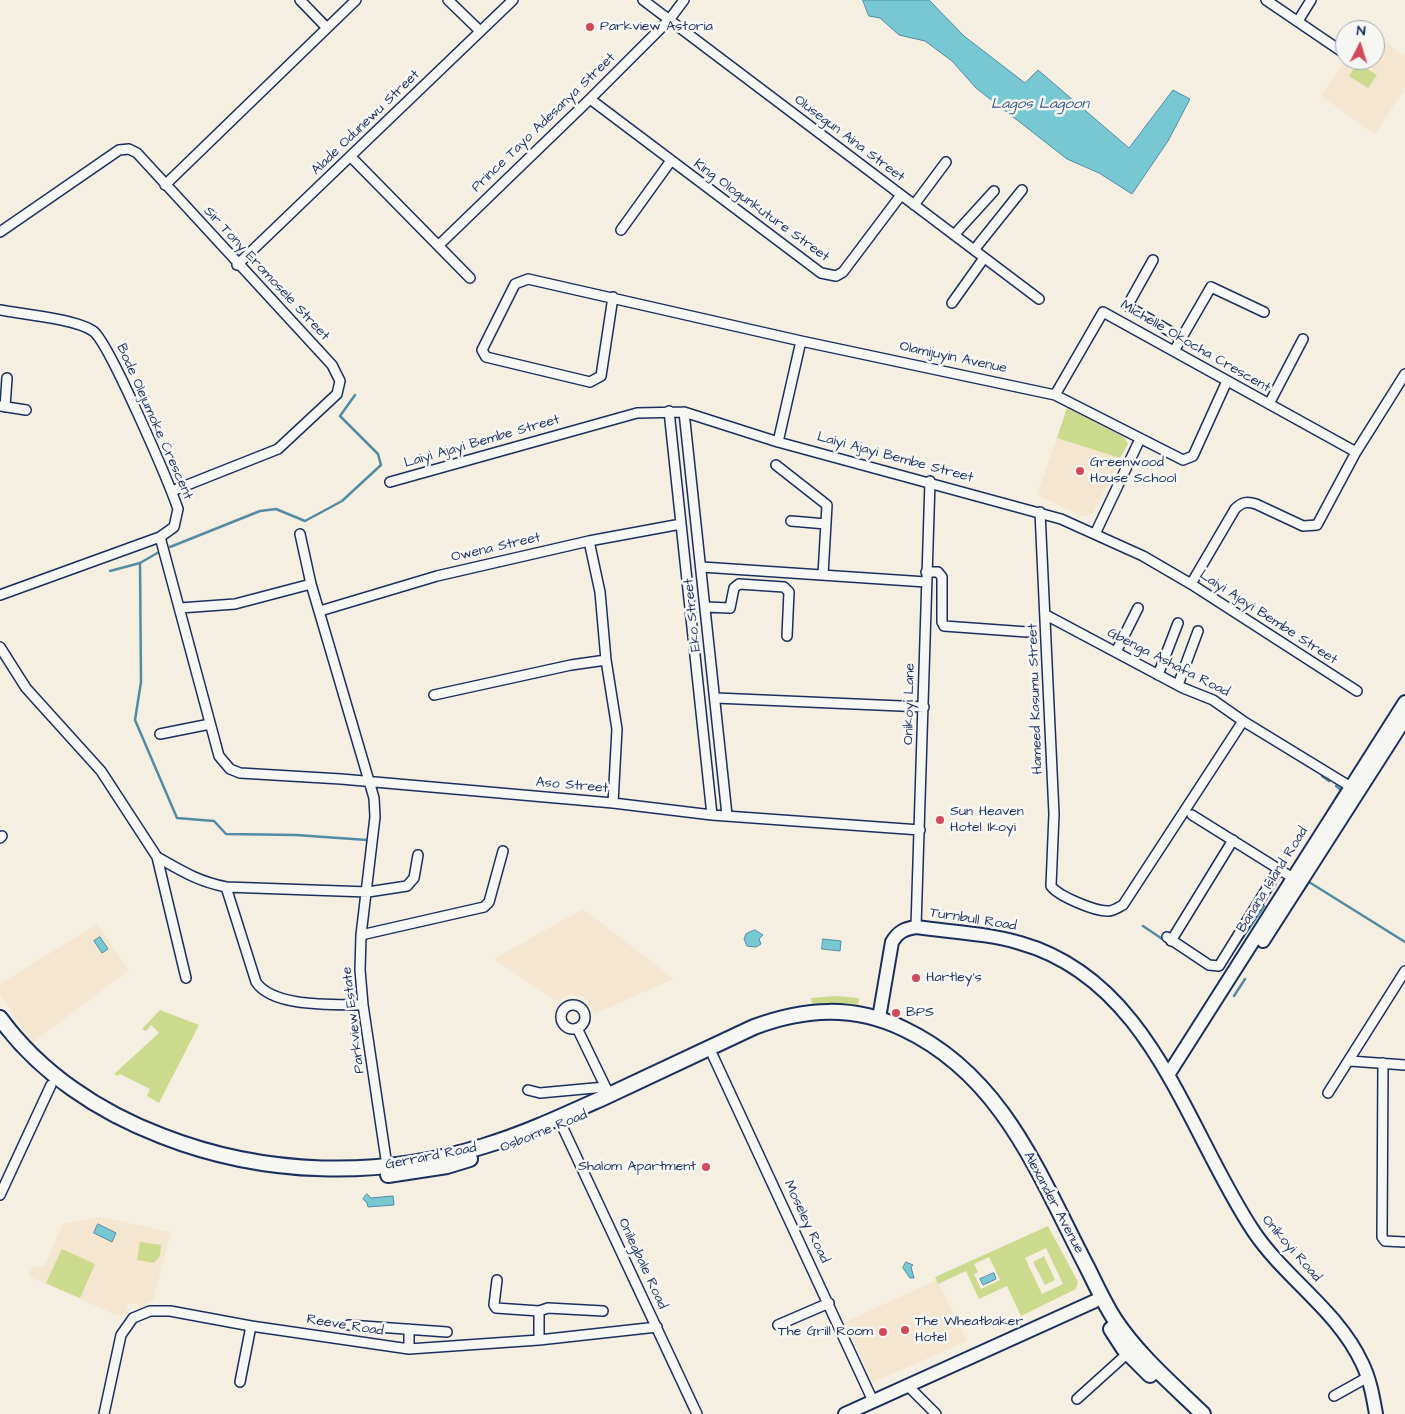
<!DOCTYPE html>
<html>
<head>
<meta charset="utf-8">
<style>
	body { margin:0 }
	#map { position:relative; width:1405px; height:1414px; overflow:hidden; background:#f5efe2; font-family:"Architects Daughter",sans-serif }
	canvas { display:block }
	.north { position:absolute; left:1335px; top:20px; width:50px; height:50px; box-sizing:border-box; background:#f6f6f2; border:1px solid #9ea6b7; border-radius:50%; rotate:5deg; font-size:14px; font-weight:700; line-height:20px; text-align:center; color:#1b2f5e }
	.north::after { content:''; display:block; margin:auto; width:18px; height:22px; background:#d1495b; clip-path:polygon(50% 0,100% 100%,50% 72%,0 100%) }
</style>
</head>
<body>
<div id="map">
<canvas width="1405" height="1414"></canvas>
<div class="north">N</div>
</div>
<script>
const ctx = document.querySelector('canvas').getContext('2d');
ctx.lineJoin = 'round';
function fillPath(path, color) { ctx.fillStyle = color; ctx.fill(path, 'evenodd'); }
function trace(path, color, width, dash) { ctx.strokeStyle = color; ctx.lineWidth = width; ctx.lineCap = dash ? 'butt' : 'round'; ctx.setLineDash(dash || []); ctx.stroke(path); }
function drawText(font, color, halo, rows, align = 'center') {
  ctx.font = font + ' "Architects Daughter",sans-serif'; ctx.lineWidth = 5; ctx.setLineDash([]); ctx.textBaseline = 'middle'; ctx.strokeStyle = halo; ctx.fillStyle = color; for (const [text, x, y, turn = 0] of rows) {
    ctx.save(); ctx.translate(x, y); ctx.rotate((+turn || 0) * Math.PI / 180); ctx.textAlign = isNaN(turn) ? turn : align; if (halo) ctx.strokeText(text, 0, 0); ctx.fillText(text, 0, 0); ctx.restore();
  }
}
const built = new Path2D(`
	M1375,36l30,20v32l-30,46 -54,-38 25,-36h29z
	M1067,408l57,29 4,7 -35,69 -8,4 -48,-22z
	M583,909l91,70 -80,35 -7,-14 -7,-4 -10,-2 -13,7 -63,-42z
	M97,924l32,46 -97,73 -32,-49v-10z
	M100,1217l71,15 -18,69 -7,1v6h-7l-1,-5 -11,1 1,10 -12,1 -88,-39 4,-8 13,-3 18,-41z
	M937,1280l30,61 -94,41 -28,-60z`);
const green = new Path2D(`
	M1358,63l19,12 -9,13 -19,-12z
	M1067,408l57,29 4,7 -8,14 -63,-20z
	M836,996l23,2 -1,8 -26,-3 -20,2 -1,-7z
	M160,1010l39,15 -40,78 -12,-7 3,-7 -30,-15 -2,2 -4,-2 45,-41 -8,-8 -5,6 -4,-2z
	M1048,1226l30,56 -2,7 -55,27 -14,-30 -28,13 -13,-28 -28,13 -3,-7zM1046,1248l17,36 -21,10 -17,-36zM989,1257l11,23 -19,9 -7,-15 4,-2 -4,-8z
	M140,1242l21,3 -1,11 -6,7 -17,-3z
	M62,1249l33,15 -15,34 -16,-7v-3l-1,3 -17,-8z
	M1044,1256l11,24 -10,5 -12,-23z`);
const water = new Path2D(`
	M863,0h66l35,36 61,47 13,-13 91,78 44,-58 17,9 -22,42 -36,53 -33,-21 -32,-14 -91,-71 -24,-27 -27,-20 -26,-6 -19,-17 -11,-2z
	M755,930l8,5 -4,4 2,5 -5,3 -9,-1 -3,-7 2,-5z
	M100,937l8,12 -6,4 -8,-12z
	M823,939l18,2 -1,10 -18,-2z
	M367,1194l4,4 22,-2 1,9 -26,2 -1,-4 -4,-4z
	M98,1224l18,9 -4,9 -18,-9z
	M906,1262l7,3 -2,2 3,11h-4l-7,-10z
	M994,1273l2,6 -13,6 -3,-6z`);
const stream = new Path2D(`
	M170,547l90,-36 16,-2 29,12 37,-20 39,-36 -3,-11 -38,-38 15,-21
	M140,563l1,119 -6,38 42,98 37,3 12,13 70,1 71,5
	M110,571l30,-8 19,-11
	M1322,776l7,5
	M1328,811l13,-21 -5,-4
	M1296,901l13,-19 96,60
	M1143,926l64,43h4
	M1225,964l39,-58
	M1234,996l11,-17`);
const street = new Path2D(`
	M300,0l27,28
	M448,0l32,31
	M643,0l396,299
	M1266,0l75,51
	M1298,21l13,-21
	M590,99l231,174 15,3 7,-4 58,-77
	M351,157l119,121
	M165,185l191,-185
	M914,205l32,-43
	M621,230l49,-68
	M0,232l119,-82 10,-1 8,4 195,212 8,16 -3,13 -59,55 -106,42
	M954,235l40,-44
	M439,245l151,-146 79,-79 15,-20
	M974,250l48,-60
	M1153,260l-24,43v4l52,31
	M237,265l276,-265
	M613,297l-12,79 -11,6 -104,-25 -4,-7 33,-66 13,-5 273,62 254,54 128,65 10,-4 34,-75
	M952,303l32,-45
	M0,310c22,4 76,9 93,21 16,11 76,152 85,178l-4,18 -14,10 -160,58
	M1174,351l37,-64 53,25
	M1055,395l48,-83 253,140
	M1269,404l34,-65
	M0,406l26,4
	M5,407l2,-29
	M669,411l43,404
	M684,412l43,403
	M778,442l23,-101
	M776,465l51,40 -4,70
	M390,482l247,-69 47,-1 94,30 283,77 82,37 48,28 166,107
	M1040,512l14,302 -3,72c7,10 45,26 58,25 4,0 10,-4 14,-6l120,-184
	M791,521l35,3
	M300,534l11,50 63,214 1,19 -14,118 -1,35 3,35 24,161
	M1095,534l45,-95
	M160,537l59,219 11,13 10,4 101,6 272,24 99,12 208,15
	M589,541l11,51 6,68 11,69 -4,74
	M702,567l224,15
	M926,572h12l4,5v45l2,4 83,6
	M1191,584l44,-75c7,-7 12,-8 21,-5l47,22 14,-1 39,-73 49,-78
	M705,607l25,1 4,-20 5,-4 45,3 5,5 -2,44
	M180,608l55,-4 76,-20
	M320,611l117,-35 152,-35 92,-17
	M1046,615l137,73 30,12 30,21 108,66
	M0,647l26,41 75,83 56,86 29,121
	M1116,652l22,-44
	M1158,675l20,-52
	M1178,685l20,-54
	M434,695l137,-30 35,-5
	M716,698l208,9
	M160,734l50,-10
	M1192,815l101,63
	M0,838l2,-2
	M157,857c25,14 40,24 69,30l142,5 39,-6 7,-8 4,-23
	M226,887l30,95c17,26 79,22 107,23
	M916,927l14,-446
	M361,935l123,-28 5,-5 14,-51
	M1167,937l42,28 10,1 60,-97
	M1171,941l62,-101
	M561 1017a12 12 0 1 1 24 0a12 12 0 1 1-24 0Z
	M577,1028l30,62
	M713,1056l160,345
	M1350,1061l55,4
	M1383,1063l-1,174 3,4 20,1
	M528,1090l12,3 65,-6
	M1328,1093l77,-122
	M562,1126l135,288
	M0,1195l51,-110
	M497,1280l-3,25 2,3 43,3v29
	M539,1311l9,-3 55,3
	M349,1325l98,7
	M778,1325l51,-22
	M409,1349v-20
	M240,1382l11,-56
	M908,1386l28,28
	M1334,1396l34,-19
	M1077,1399l51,-46
	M104,1414l17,-79 12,-17 17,-7h20l81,15 158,23 130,-9 118,-13`);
const secondary = new Path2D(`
	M1263,941l142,-222
	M879,1018l13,-76c6,-10 12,-13 24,-15 34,5 71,6 104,16 132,37 167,189 234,289 32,47 84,79 108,131 8,16 11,34 14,51
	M1168,1075l237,-373
	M845,1414l250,-113`);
const primary = new Path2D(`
	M0,1018c40,55 99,94 162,118 102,40 217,43 322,10 43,-13 83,-32 123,-50 49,-23 98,-46 147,-69 51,-19 100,-22 150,2 99,47 135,146 183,238 9,18 17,36 28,53 24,36 57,64 88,94
	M388,1175l59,-9 23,-7
	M1111,1329l13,20 26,26`);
const markers = [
	[590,27,5,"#d1495b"],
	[1080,471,5,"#d1495b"],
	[940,820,5,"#d1495b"],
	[916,978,5,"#d1495b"],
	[896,1013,5,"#d1495b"],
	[706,1167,5,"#d1495b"],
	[905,1330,5,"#d1495b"],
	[883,1332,5,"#d1495b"]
];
const poiNames = [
	["Parkview Astoria",600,27],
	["Greenwood",1090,463],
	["House School",1090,479],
	["Sun Heaven",950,812],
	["Hotel Ikoyi",950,828],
	["Hartley's",926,978],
	["BPS",906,1013],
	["Shalom Apartment",696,1167,"right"],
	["The Wheatbaker",915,1322],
	["Hotel",915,1338],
	["The Grill Room",873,1332,"right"]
];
const streetNames = [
	["Alade Odunewu Street",366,123,-44],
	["Prince Tayo Adesanya Street",544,123,-44],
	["Olusegun Aina Street",849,139,37],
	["King Ologunkuture Street",761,211,36],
	["Sir Tony Eromosele Street",266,274,47],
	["Michelle Okocha Crescent",1195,347,30],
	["Olamijuyin Avenue",953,358,12],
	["Bode Olejumoke Crescent",154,422,66],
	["Laiyi Ajayi Bembe Street",482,442,-16],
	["Laiyi Ajayi Bembe Street",895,458,15],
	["Owena Street",496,548,-13],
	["Eko Street",693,615,-96],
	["Laiyi Ajayi Bembe Street",1268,618,33],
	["Gbenga Ashafa Road",1168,663,27],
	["Hameed Kasumu Street",1036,699,-92],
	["Onikoyi Lane",910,704,-89],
	["Aso Street",572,786,5],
	["Banana Island Road",1273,880,-58],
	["Turnbull Road",973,920,9],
	["Parkview Estate",354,1020,-97],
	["Osborne Road",544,1132,-22],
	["Gerrard Road",431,1157,-11],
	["Alexander Avenue",1053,1203,62],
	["Moseley Road",806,1222,65],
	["Onikoyi Road",1291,1249,49],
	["Onilegbale Road",642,1264,65],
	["Reeve Road",345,1326,9]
];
const waterNames = [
	["Lagos Lagoon",1040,105]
];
fillPath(built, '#f4e6cf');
fillPath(green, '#ccda8e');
fillPath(water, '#78c8d4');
trace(water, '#538ba5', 1);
trace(stream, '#538ba5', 2.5);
trace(street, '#1b2f5e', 12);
trace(secondary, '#1b2f5e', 16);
trace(primary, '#1b2f5e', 18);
trace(street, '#f6f6f2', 9);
trace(secondary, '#f6f6f2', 12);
trace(primary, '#f6f6f2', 14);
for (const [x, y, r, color] of markers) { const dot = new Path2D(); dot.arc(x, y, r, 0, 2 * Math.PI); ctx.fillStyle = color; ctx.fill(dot); trace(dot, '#f6f6f2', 2); }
drawText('14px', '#1b2f5e', '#f6f6f2', poiNames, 'left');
drawText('14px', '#1b2f5e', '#f6f6f2', streetNames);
drawText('italic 15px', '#32557c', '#f6f6f2', waterNames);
</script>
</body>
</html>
